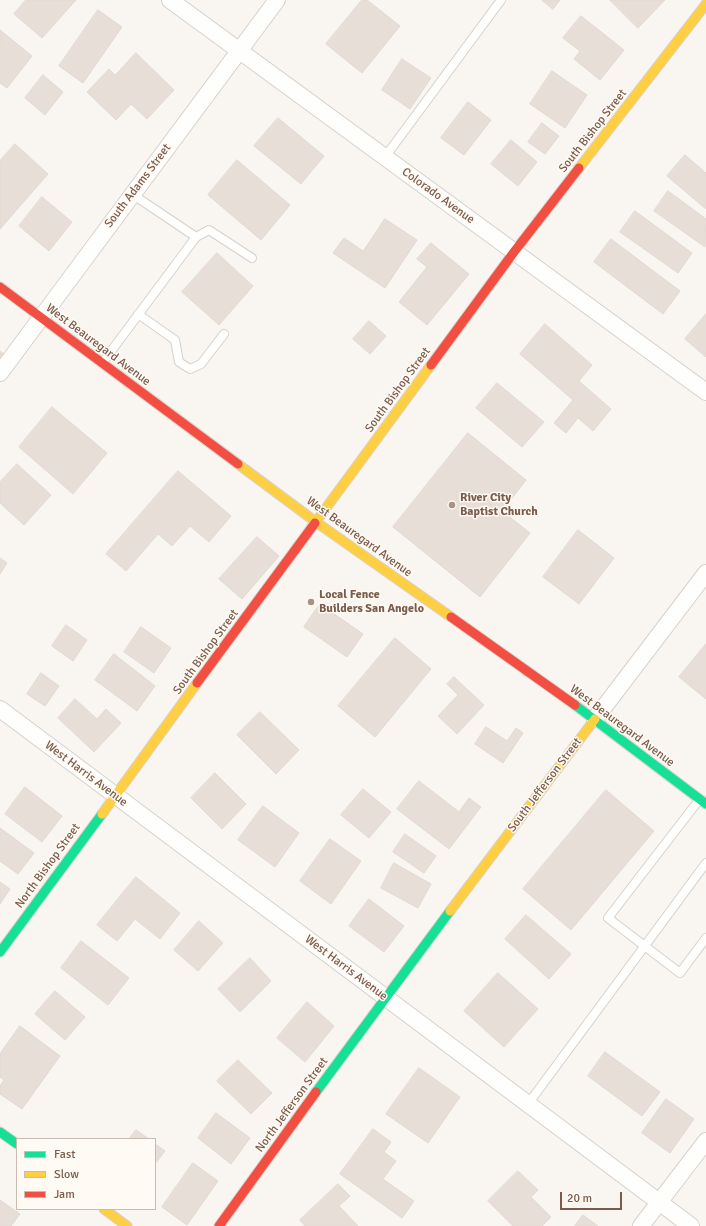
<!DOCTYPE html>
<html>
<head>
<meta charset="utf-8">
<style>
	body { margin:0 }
	#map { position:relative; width:706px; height:1226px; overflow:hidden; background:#f9f5f0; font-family:Signika,sans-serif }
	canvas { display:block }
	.legend { position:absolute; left:16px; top:1138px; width:140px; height:72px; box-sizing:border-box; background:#fffaf3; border:1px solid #cabbb1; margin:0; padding:5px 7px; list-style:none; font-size:12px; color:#7a5c4d }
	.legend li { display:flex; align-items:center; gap:8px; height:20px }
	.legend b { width:20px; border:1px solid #cabbb1 }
	.scale { position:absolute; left:560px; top:1192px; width:62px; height:18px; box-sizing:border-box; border:2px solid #7a5c4d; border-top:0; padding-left:5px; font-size:12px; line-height:14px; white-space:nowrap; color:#7a5c4d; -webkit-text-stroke:3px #fffaf3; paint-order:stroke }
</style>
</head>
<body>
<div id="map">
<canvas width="706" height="1226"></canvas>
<ul class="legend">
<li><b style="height:5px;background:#16e098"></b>Fast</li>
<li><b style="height:5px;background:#ffcf43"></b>Slow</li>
<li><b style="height:5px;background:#f24e42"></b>Jam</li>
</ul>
<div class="scale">20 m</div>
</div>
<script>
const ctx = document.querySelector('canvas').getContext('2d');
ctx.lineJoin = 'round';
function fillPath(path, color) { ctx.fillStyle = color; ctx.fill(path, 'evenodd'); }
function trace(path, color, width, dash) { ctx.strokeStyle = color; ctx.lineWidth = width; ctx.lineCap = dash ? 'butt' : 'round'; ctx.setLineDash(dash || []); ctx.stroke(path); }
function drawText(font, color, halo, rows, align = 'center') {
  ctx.font = font + ' Signika,sans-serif'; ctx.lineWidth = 3; ctx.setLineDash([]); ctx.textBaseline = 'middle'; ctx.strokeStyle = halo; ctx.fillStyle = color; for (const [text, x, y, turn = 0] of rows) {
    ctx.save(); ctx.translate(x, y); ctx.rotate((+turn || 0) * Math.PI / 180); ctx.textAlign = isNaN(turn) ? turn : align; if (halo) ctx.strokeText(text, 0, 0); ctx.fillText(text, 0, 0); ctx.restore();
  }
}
const building = new Path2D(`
	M26,0h50l-34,38 -28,-24z
	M362,0h5l33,26 -38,47 -36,-29z
	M542,0h18l-7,9z
	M610,0h55l-27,28z
	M98,10l24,17 -39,56 -24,-17z
	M581,16l43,34 -24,30 -26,-21 6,-8 -17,-13z
	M0,30l32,26 -25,32 -7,-5z
	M136,53l38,37 -27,29 -16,-15 -15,16 -29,-28 22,-23 6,6z
	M402,59l29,19 -21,31 -28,-19z
	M552,71l35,24 -22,33 -35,-24z
	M43,75l20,17 -18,23 -20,-17z
	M468,102l23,18 -27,35 -23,-17z
	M278,118l46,38 -23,28 -47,-38z
	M542,123l17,13 -14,18 -17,-12z
	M511,140l26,22 -19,24 -27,-22z
	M15,144l33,30 -48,55v-68z
	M685,155l21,18v36l-39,-33z
	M237,160l53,45 -29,35 -53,-45z
	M668,191l38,28 -1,28 -51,-36z
	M42,197l30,25 -23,29 -30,-25z
	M635,211l57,42 -14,20 -58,-41z
	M385,219l32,21 -32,48 -52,-35 11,-15 19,13z
	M611,239l69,52 -17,23 -69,-52z
	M431,243l38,31 -42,51 -28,-23 28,-35 -10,-8z
	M217,253l36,33 -34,39 -37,-33z
	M706,314v43l-21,-18z
	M369,321l17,15 -16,18 -17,-15z
	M545,324l47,41 -13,16 32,28 -18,22 -15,-13 -12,15 -12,-10 19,-23 -53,-46z
	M0,351l5,4 -5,5z
	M497,383l47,39 -22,25 -46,-39z
	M52,407l55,46 -34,41 -54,-47z
	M468,433l58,47 -24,31 28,22 -50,64 -87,-70z
	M17,464l34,31 -27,30 -24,-22v-21z
	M178,471l53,45 -22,26 -19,-16 -18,20 -14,-12 -32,37 -20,-17z
	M578,530l36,28 -35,46 -36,-27z
	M257,537l22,19 -37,43 -23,-20z
	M0,558l7,5 -7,11z
	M320,604l43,30 -16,23 -43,-30z
	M66,625l21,15 -14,21 -21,-15z
	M141,627l30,21 -17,25 -30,-21z
	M395,638l36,31 -56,68 -37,-31z
	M706,644v55l-27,-22z
	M114,654l41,32 -18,25 -42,-31z
	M41,673l18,13 -14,20 -18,-12z
	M454,677l30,28 -27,29 -19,-18 20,-21 -11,-11z
	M75,699l22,20 9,-10 15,14 -27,29 -36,-34z
	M260,712l39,38 -23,24 -39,-39z
	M486,727l21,14 9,-13 7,5 -20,30 -28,-19z
	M215,773l31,31 -24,25 -31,-31z
	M419,781l40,31 10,-14 12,9 -32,42 -52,-40z
	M25,787l37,29 -20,26 -37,-28z
	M363,789l28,23 -22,26 -28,-23z
	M606,790l48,41 -83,99 -48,-41z
	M263,806l36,27 -24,34 -37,-27z
	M0,828l34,25 -16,21 -18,-13z
	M405,834l31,22 -12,17 -31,-21z
	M330,839l31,22 -30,43 -31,-23z
	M394,863l37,21 -13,24 -37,-20z
	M136,877l44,36 -20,26 -25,-20 -18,22 -20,-16z
	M0,882l10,7 -10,15z
	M369,899l35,27 -20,26 -35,-26z
	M526,915l45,39 -22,25 -44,-40z
	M199,921l24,22 -25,28 -24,-21z
	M81,941l48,37 -21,27 -47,-37z
	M250,958l21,23 -31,31 -22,-23z
	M498,973l40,36 -34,38 -40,-36z
	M55,991l30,26 -20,23 -30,-26z
	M307,1002l27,24 -29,36 -28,-24z
	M20,1026l40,30 -38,53 -22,-15v-8l4,-6 -4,-3v-23z
	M605,1052l55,40 -18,24 -54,-40z
	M238,1060l34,33 -21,21 -34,-33z
	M419,1068l41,29 -32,46 -42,-29z
	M666,1099l28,20 -24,34 -28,-20z
	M216,1113l34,25 -19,26 -33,-26z
	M373,1129l18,13 -7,10 12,9 -13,18 31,22 -12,17 -62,-44z
	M136,1130l13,9h-20z
	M155,1144l10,7 -10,13z
	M193,1163l25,18 -31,44 -25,-18z
	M518,1171l20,19 -7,7 20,20 -9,9h-29l-25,-25z
	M338,1184l12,12 -11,10 19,20h-53l-5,-6z
	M0,1200l20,14 -9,12h-11z
	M583,1215l15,11h-23z`);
const lane = new Path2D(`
	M385,157l116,-157
	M196,237l13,-7 43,28
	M138,314l37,26 4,22 11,7 11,-5 23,-30
	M103,362l93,-125 -64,-43
	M699,800l-91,118 72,55 26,-35
	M528,1104l178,-241`);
const street = new Path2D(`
	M170,0l536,392
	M0,373l277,-373
	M0,709l691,517
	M595,719l111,-146
	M641,1226l65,-85`);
const fast = new Path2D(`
	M575,705l131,99
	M0,952l102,-138
	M316,1092l134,-181
	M0,1132l17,12`);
const slow = new Path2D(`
	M579,168l127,-164
	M238,464l78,58 135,95
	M315,523l116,-158
	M102,814l95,-131
	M450,911l145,-192
	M104,1209l23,17`);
const jam = new Path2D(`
	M0,287l238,177
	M431,365l83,-113 65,-84
	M451,617l124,88
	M197,683l118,-160
	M219,1226l97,-134`);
const markers = [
	[452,505,4,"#a69286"],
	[311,602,4,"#a69286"]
];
const streetNames = [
	["South Bishop Street",593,131,-52],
	["South Adams Street",138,186,-53],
	["Colorado Avenue",438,196,36],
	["West Beauregard Avenue",98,345,37],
	["South Bishop Street",398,390,-54],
	["West Beauregard Avenue",359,537,36],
	["South Bishop Street",206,652,-54],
	["West Beauregard Avenue",622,726,37],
	["West Harris Avenue",86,774,37],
	["South Jefferson Street",545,785,-53],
	["North Bishop Street",48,866,-54],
	["West Harris Avenue",346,968,37],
	["North Jefferson Street",292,1105,-54]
];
const poiNames = [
	["River City",460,498],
	["Baptist Church",460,512],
	["Local Fence",319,595],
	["Builders San Angelo",319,609]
];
fillPath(building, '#e6ded7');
trace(building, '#e2d8d2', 1);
trace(lane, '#d7d1cb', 10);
trace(street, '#d7d1cb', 18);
trace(fast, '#d9d2cb', 11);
trace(slow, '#d9d2cb', 11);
trace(jam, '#d9d2cb', 11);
trace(lane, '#fefefd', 8);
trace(street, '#fefefd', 16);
trace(fast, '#16e098', 9);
trace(slow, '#ffcf43', 9);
trace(jam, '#f24e42', 9);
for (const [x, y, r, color] of markers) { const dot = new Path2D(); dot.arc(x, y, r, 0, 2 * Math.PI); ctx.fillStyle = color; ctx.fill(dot); trace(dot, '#fffaf3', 1.5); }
drawText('12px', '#7a5c4d', '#fffaf3', streetNames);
drawText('bold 12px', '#7a5c4d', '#fffaf3', poiNames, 'left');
</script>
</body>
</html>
